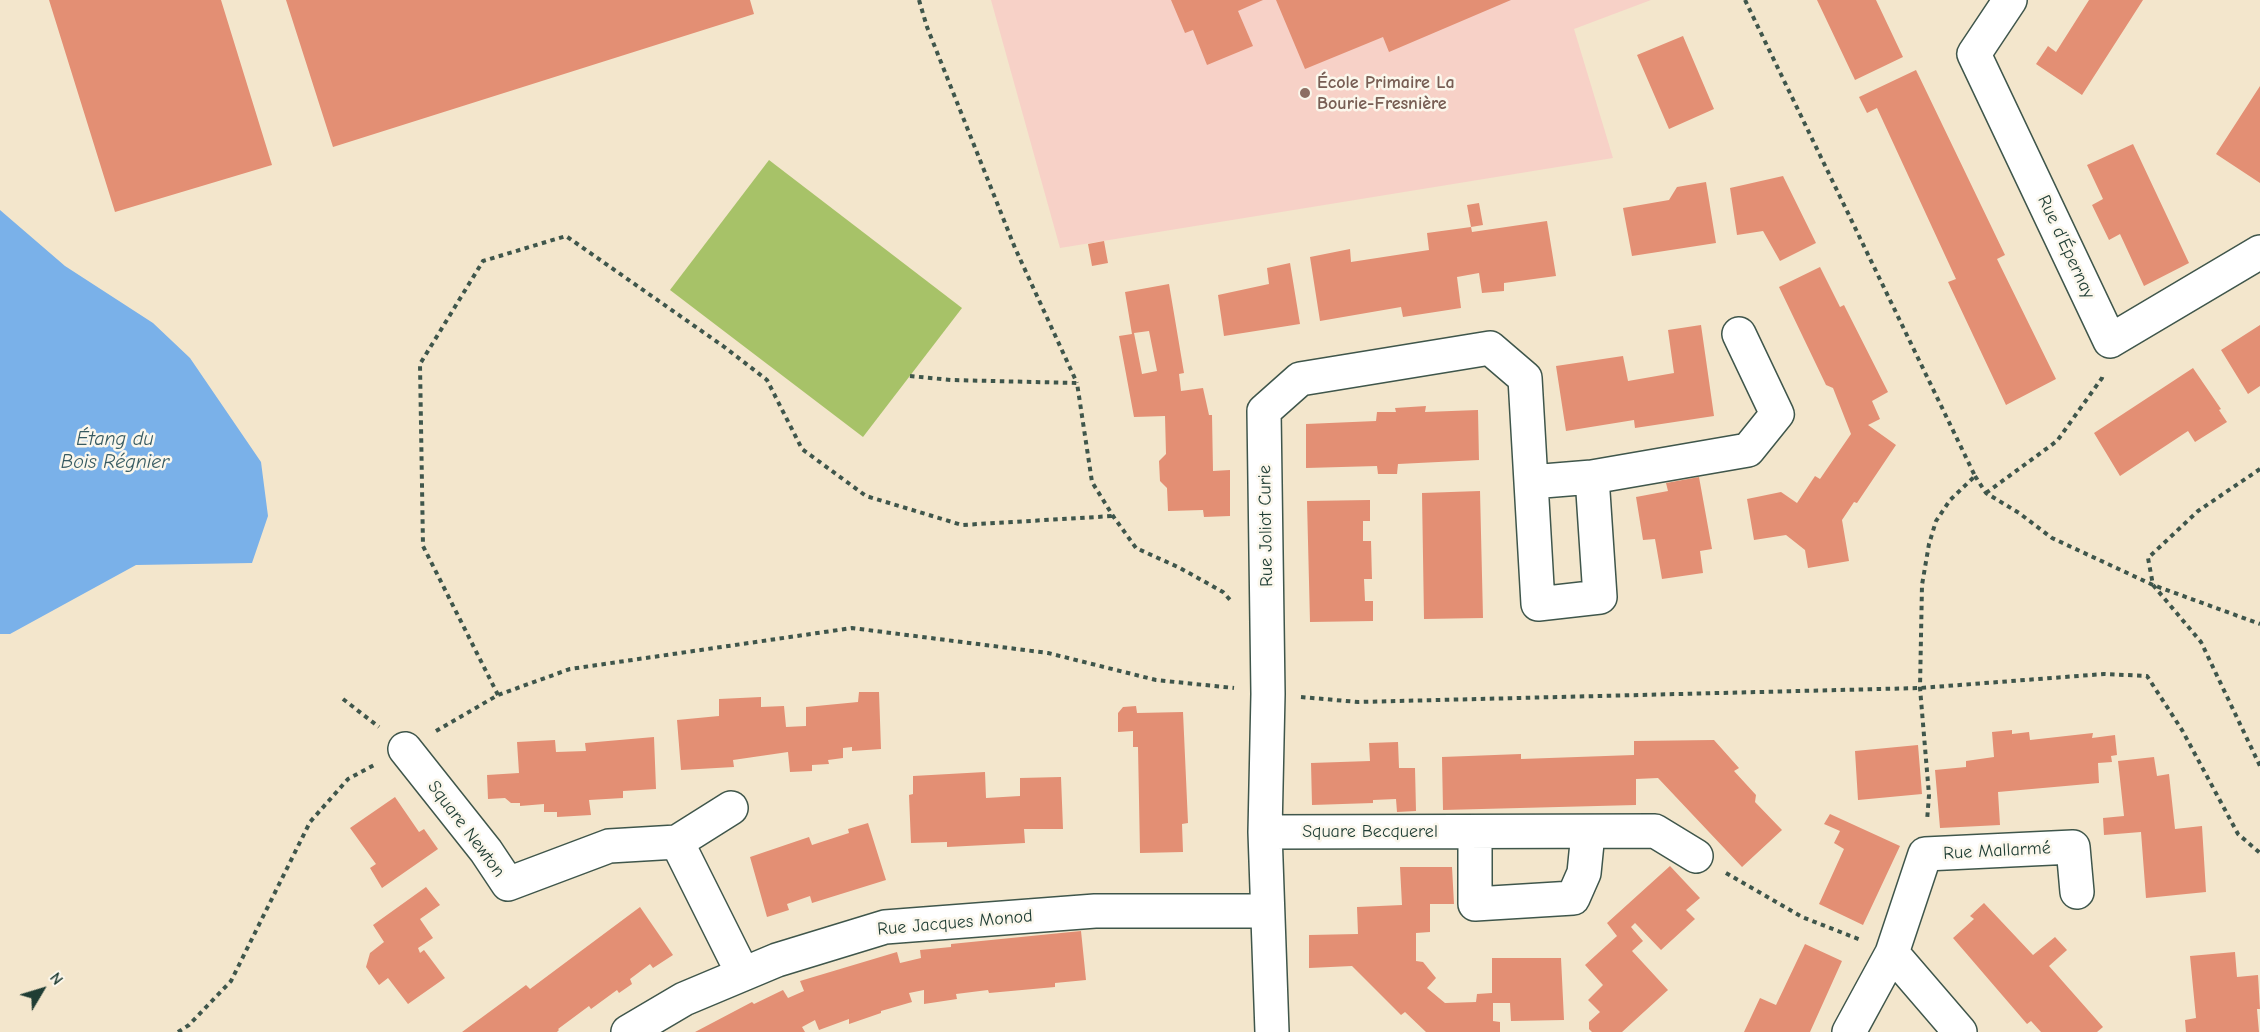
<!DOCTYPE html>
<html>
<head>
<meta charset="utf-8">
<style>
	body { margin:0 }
	#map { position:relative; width:2260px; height:1032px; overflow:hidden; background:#f3e6cc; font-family:"Comic Neue",sans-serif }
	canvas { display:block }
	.north { position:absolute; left:12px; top:960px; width:60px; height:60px; -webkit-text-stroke:4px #fbf7ec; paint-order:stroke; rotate:52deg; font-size:16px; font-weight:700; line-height:24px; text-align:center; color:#1f3d34 }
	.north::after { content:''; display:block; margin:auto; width:21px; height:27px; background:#1f3d34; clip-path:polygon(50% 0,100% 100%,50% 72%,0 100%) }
</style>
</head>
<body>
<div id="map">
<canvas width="2260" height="1032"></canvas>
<div class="north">N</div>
</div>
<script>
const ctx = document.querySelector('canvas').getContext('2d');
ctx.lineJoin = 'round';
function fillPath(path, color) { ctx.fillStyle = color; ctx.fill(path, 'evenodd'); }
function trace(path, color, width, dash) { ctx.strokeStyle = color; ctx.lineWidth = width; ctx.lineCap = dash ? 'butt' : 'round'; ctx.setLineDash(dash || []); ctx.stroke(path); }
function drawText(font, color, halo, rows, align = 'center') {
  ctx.font = font + ' "Comic Neue",sans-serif'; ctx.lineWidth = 5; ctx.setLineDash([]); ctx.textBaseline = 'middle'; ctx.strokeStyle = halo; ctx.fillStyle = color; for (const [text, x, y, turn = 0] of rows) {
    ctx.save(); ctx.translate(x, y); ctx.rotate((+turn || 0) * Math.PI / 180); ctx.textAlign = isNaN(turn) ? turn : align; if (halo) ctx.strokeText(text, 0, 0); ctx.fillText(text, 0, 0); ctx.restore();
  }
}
const built = new Path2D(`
	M991,0h660l-77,29 39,129 -553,90z`);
const green = new Path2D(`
	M769,160l193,148 -99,129 -193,-147z`);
const water = new Path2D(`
	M0,210l65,56 88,57 37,35 71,104 7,54 -16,47 -116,2 -126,69h-10z`);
const building = new Path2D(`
	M49,0h172l51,165 -157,47z
	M286,0h464l4,14 -421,133z
	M1171,0h92l-25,11 15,35 -46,19 -14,-35 -8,3z
	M1276,0h235l-122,52 -6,-15 -78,32z
	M1817,0h59l27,57 -48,23z
	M2089,0h54l-61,95 -46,-31 12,-18 8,6z
	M1683,36l31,73 -45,20 -32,-74z
	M1916,70l89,185 -8,4 59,120 -50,26 -58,-123 8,-3 -79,-171 -10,5 -8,-16z
	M2260,86v97l-44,-29z
	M2133,144l56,119 -45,23 -24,-52 -11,6 -17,-35 11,-6 -16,-34z
	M1783,176l33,67 -36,18 -17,-30 -26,4 -7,-47z
	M1706,182l10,61 -84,13 -9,-48 46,-8 8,-13z
	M1479,203l4,22 -12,2 1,5 75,-11 9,55 -52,7v8l-22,2 -3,-20 -22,4 4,31 -58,9 -2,-10 -81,14 -10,-64 40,-8 1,13 78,-12 -2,-17 44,-6 -4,-22z
	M1104,241l4,22 -16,3 -4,-22z
	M1290,263l10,61 -76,12 -6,-41 51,-11 -2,-16z
	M1820,267l20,40 4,-2 44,87 -16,9 8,18 -12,6 28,20 -39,58 -3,-1 -12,18 7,41 -41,7 -3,-18 -19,-15 -32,5 -7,-41 34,-7 16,11 18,-27 5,3 31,-45 -18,-46 -7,-3 -47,-98z
	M1169,284l15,89 -5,1 2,17 22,-3 6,27h3l1,56 17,-1v46l-26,1 -1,-7 -35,1 -1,-23 -7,-7 -1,-20 7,-7 -1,-38 -31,1 -15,-81 13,-2 -7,-42zM1149,331l8,40 -15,3 -8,-41z
	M1701,325l13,91 -79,12 -1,-8 -68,11 -10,-65 67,-10 5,25 46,-8 -6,-43z
	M2260,325v61l-12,8 -27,-44z
	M2193,368l28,41 -2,1 8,12 -32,20 -7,-11 -68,45 -26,-43z
	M1426,406l-1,6 53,-2 1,50 -81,4 -1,10h-19l-1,-8 -71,2v-44l70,-3 1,-9h19l-1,-4z
	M1699,477l13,72 -12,2 3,22 -41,6 -7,-40 -12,1 -7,-43 32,-6 -2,-8z
	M1480,491l3,127 -59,1 -2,-126z
	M1370,500v21h-7v20h8l1,38h-8l1,22h8v20l-63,1 -3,-121z
	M859,692h20l2,57 -29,2v-4l-9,1v10l-15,2 1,4 -17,1v6l-22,1 -2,-20 -55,8 1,7 -53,3 -4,-50 42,-4v-17l42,-2v10l23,-1 2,21 20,-1v-19l52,-5z
	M1136,706l1,7 46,-1 5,111 -6,1 1,28 -43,1 -2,-106h-5v-16l-15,1v-19l5,-6z
	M2012,730v4l17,-2 1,8 63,-7 -1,5 23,-3 2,20 -6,1 1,6 -14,1 1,20 -101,9 2,33 -60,3 -5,-58 31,-3v-6l28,-4 -2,-25z
	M654,737l2,52 -33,2v7l-34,2 2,15 -34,2v-5h-13v-8l-24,2v-3h-9l-6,-5 -17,1 -1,-24 32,-2 -2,-31 38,-2 1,12 30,-1 -1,-8z
	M1714,740l25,28 -5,3 22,24 -1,7 27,28 -40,37 -84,-89 -22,1v26l-193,5 -1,-53 79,-3v5l113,-4v-14z
	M1398,742l1,26h16l1,43 -19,1 -1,-13 -23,1v3l-61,2 -1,-42 59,-2 -1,-18z
	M1918,745l4,49 -64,6 -3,-49z
	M2154,757l3,19 12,-2 6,55 27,-3 4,66 -60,6 -5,-66 -37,3 -1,-17 21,-2 -6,-55z
	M985,772l1,26 34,-2v-18l41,-1 2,52h-39l1,14 -78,4v-5l-36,1 -2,-48 4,-1v-18z
	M395,797l24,35 5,-3 14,20 -56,39 -12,-20 6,-4 -26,-36z
	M1830,814l70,32 -37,79 -44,-21 25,-55 -10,-6 6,-12 -16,-7z
	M868,823l18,57 -74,23 -2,-7 -23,8 2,6 -22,7 -17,-60 59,-20 3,8 37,-12 -1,-4z
	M1670,866l30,32 -14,12 9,9 -34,31 -26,-27 -4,4 12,14 -11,10 36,39 -46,42h-30l-3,-3v-7l11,-10 -12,-12 15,-15 -18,-20 32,-29 -10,-13z
	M1400,867h52l2,37h-24v28l-14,1v28l7,1 13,16 -9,10 18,15 31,-1 1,-8 15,-1v-35h69l3,62 -53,1 -1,-18h-17v18l7,1v10h-74l-21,-20 -4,3 -49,-49 -43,2v-33l49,-1 -1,-27 45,-2z
	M426,887l14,18 -20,14 13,19 -15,10 2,5 4,-3 21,28 -37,26 -20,-26 -9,7 -13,-18 4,-14 14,-11 -11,-17z
	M1984,903l49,52 22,-18 12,13 -18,16 54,61 -6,5h-56l-10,-11 -4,3 -74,-86 21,-19 -4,-3z
	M640,907l33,48 -20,13 -3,-4 -20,15 2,5 -13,9 -2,-3 -26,19 -2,-3 -31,23 1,1 -2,2h-95l64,-47 4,4z
	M1081,931l5,49 -31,3v4l-66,6 -1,-3 -32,4 1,5 -33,5v-14l-15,3 3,9 -31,9v2l-32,11v-5l-30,11 -4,-10 -13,7 3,5h-110l57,-30 2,2 29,-14 5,8 16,-7 -4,-10 97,-29 3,11 21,-5 -1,-8 31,-3v-3z
	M1805,944l37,17 -32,71h-66l16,-34 16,7z
	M2235,952l2,25 21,-2 2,34h-3l2,23h-73l-1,-12 11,-2 -6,-62z`);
const path = new Path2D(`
	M919,0l8,27 88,221 62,135
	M1745,0l230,476 -25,24 -14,21 -7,23 -7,41 -2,103 9,107 -2,26
	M910,376l41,4 126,3 15,99 21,34 23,32 44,20 43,24 9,10
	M2260,469l-62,42 -50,47 5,27 48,57 59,124
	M1975,476l11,17 33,20 33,25 101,47 107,39
	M1986,493l71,-52 45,-63 1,-4
	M498,695l-75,-149 -3,-182 63,-103 83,-25 157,110 44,34 35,69 64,47 96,29 151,-9
	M1301,697l57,5 562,-14 184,-14 43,2 35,54 56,104 22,19
	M343,699l36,28
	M436,731l62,-36 72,-26 282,-41 196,25 108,27 78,8
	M1726,873l76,44 59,23
	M178,1032l11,-7 42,-44 79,-159 38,-43 26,-14`);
const street = new Path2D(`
	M2010,0l-36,54 136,287 150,-89
	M1531,482l61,-5 156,-27 29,-36 -38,-80
	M405,749l81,102 22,33 101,-38 68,-4
	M731,808l-54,34 66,132
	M1265,832l390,-1 41,25
	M1475,832v72l98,-6 11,-25 4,-40
	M1892,953l68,79
	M628,1032l56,-33 93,-39 108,-33 210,-16h172
	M1272,1032l-7,-200 3,-138 -4,-283 36,-32 190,-31 35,30 13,226 62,-7 -8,-120
	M1849,1032l43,-79 33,-99 148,-7 4,45`);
const markers = [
	[1305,93,6,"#8d6e63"]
];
const educationNames = [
	["École Primaire La",1317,83],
	["Bourie-Fresnière",1317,104]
];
const streetNames = [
	["Rue d’Épernay",2066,247,65],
	["Rue Joliot Curie",1266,526,-91],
	["Square Newton",466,829,53],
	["Square Becquerel",1370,832],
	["Rue Mallarmé",1997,851,-3],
	["Rue Jacques Monod",955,923,-5]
];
const waterNames = [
	["Étang du",115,439],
	["Bois Régnier",115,462]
];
fillPath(built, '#f7d1c7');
fillPath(green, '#a7c268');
fillPath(water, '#7ab1e9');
fillPath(building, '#e38f74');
trace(street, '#3f564b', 36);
trace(path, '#3f564b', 4, [4.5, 4.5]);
trace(street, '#fff', 33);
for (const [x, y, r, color] of markers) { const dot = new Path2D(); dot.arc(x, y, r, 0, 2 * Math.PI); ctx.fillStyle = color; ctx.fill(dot); trace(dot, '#fbf7ec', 2); }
drawText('bold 18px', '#785e54', '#fbf7ec', educationNames, 'left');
drawText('18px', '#1f3d34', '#fbf7ec', streetNames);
drawText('italic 20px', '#365a61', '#fbf7ec', waterNames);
</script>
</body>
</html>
